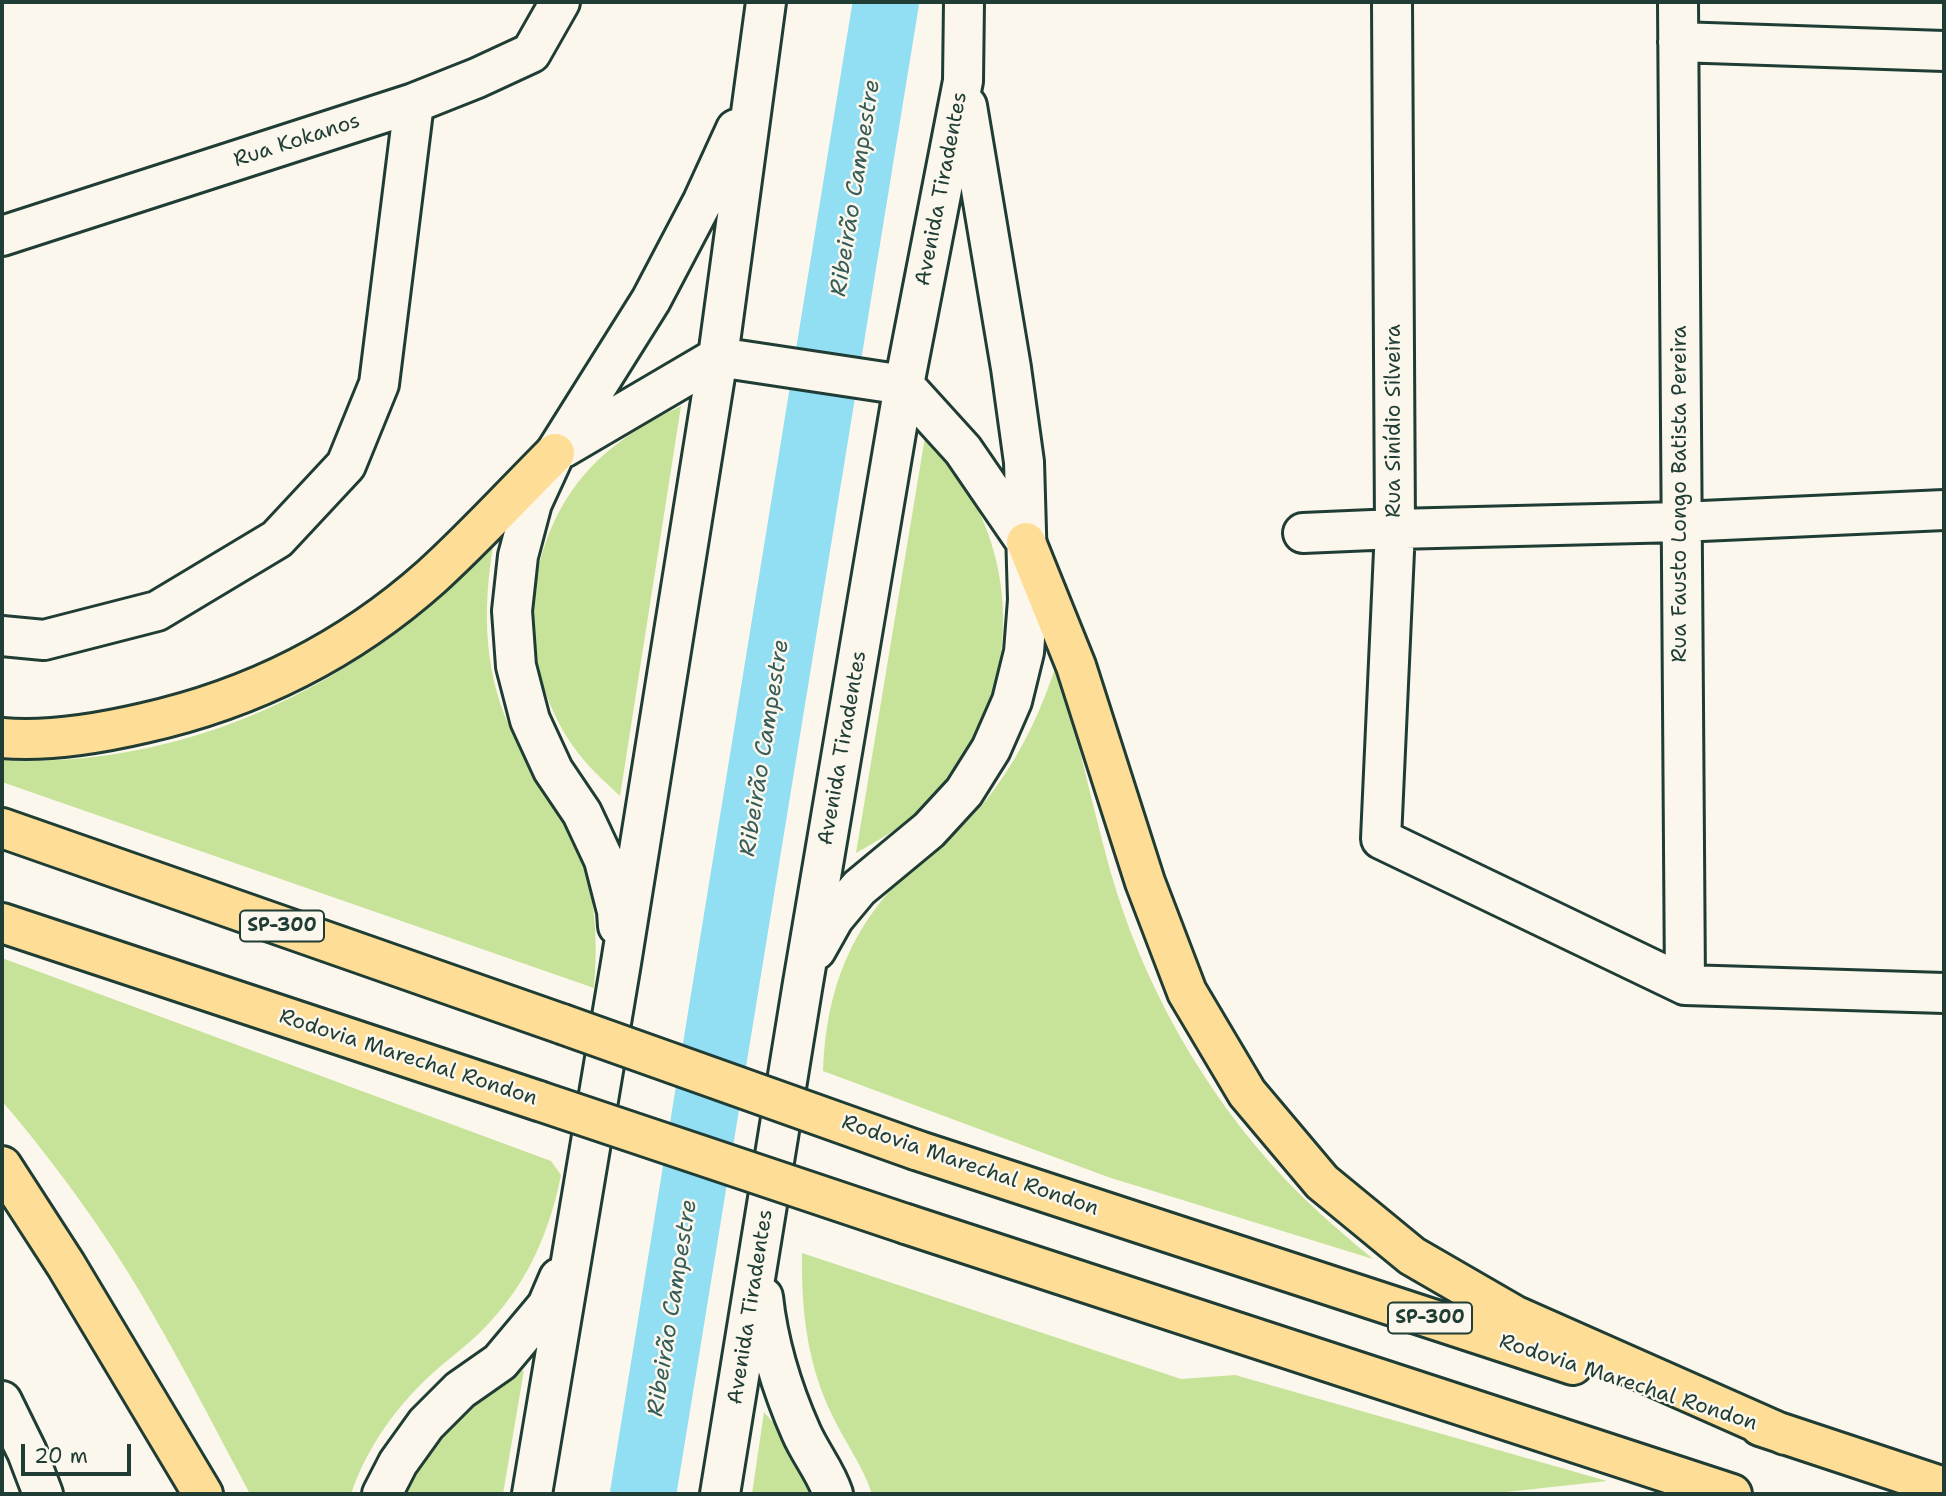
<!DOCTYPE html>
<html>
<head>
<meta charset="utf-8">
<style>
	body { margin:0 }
	#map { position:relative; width:1946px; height:1496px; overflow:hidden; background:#fbf7ec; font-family:"Shantell Sans",sans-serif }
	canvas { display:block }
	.frame { position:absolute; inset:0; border:4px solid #1f3d34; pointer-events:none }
	.scale { position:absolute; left:21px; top:1444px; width:110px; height:32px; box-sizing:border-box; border:4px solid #1f3d34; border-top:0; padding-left:9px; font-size:21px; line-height:24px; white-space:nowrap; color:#1f3d34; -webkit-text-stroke:5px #fbf7ec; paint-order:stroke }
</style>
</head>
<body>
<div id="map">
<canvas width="1946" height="1496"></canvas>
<div class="frame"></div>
<div class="scale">20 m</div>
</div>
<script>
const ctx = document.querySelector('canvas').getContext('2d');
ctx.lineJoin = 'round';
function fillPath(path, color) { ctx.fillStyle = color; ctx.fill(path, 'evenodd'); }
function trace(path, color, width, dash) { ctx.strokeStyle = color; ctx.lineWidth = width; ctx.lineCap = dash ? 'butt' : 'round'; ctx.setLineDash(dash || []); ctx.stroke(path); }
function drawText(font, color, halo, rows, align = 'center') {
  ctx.font = font + ' "Shantell Sans",sans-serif'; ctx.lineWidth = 5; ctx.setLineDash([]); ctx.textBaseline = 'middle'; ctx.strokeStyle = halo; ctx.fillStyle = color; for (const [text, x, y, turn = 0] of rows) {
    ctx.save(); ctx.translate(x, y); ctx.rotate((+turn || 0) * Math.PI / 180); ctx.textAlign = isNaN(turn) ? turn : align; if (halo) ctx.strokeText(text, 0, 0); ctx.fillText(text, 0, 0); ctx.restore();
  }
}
const green = new Path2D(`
	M681,406l-61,390c-17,-16 -34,-31 -47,-50 -60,-86 -52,-211 24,-285 25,-24 53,-40 84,-55z
	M925,437c16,17 32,34 43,54 62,105 40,240 -50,321 -19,17 -41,29 -62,41z
	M496,530c-13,67 -15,134 14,198 16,34 41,62 58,95 26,52 31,108 26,165l-592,-206v-22c154,8 311,-52 426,-155 25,-23 46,-49 68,-75z
	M1058,659c17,70 33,141 52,211 32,113 93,221 173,307 28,30 59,56 90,82l-265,-82 -285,-106c3,-82 28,-146 89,-203 9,-8 20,-15 29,-23 19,-15 37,-34 52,-54 30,-40 50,-84 65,-132z
	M2,958l549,203 10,14c-11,55 -32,105 -71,147 -17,19 -37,33 -56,50 -37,33 -67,75 -83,122h-101c-40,-75 -79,-152 -124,-225 -37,-59 -79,-115 -124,-168z
	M802,1253l379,126 54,-4 372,106 -119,13h-616c-9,-28 -26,-50 -39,-77 -26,-52 -32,-108 -31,-164z
	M524,1370l-21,124h-101c7,-12 13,-27 21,-39 29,-38 60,-61 101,-85z
	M764,1412l24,28 28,54h-64z`);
const river = new Path2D(`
	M643,1494l243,-1492`);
const street = new Path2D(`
	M1392,2l3,527 -14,310 304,146 259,8
	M1678,2l7,983
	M1678,42l266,9
	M2,236l412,-133 63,-25 54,-25 29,-51
	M1303,533l92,-4 285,-7 264,-12
	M2,636l42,4 113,-29 120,-72 69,-74 33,-81 35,-281
	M2,1401l25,51 16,42`);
const secondary = new Path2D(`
	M563,448l155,-91 186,28 59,65 63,92
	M618,926l-1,-15 -13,-51 -22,-47 -29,-43 -23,-50 -14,-54 -4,-55 6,-55 14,-53 23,-50 96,-153 52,-99 33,-72
	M816,950l18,-32 25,-30 70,-58 35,-38 27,-43 21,-48 12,-49 4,-52 -4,-138 -13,-94 -44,-262
	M763,1297c5,46 19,92 38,135 9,21 25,40 32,62
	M382,1494l16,-31 28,-39 34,-34 40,-28 47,-56 12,-28
	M532,1494l89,-531 97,-606 48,-355
	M720,1494l82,-505 102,-604 59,-304 1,-79`);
const highway = new Path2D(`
	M1026,542l50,124 69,216 42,110 60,101 75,89 90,74 102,59 271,120
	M2,738c44,4 99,-5 142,-15 107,-24 205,-73 287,-146 43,-39 83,-83 124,-124
	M2,828l560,196
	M2,923l537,178
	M916,1150l657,215
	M2,1166l64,99 137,229
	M906,1224l826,270
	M1760,1426l184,61`);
const highwayBridge = new Path2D(`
	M562,1024l354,126
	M539,1101l367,123`);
const shields = [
	[282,926,84],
	[1430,1318,84]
];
const shieldNames = [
	["SP-300",282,926],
	["SP-300",1430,1318]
];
const streetNames = [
	["Rua Kokanos",297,141,-18],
	["Avenida Tiradentes",942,189,-79],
	["Rua Sinídio Silveira",1395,421,-90],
	["Rua Fausto Longo Batista Pereira",1681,494,-90],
	["Avenida Tiradentes",843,748,-80],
	["Rodovia Marechal Rondon",408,1058,18],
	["Rodovia Marechal Rondon",970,1166,19],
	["Avenida Tiradentes",751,1307,-81],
	["Rodovia Marechal Rondon",1628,1383,18]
];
const waterNames = [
	["Ribeirão Campestre",856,188,-81],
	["Ribeirão Campestre",765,748,-81],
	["Ribeirão Campestre",673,1308,-81]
];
fillPath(green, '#c7e39a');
trace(river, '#92def3', 66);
trace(street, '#1f3d34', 44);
trace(secondary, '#1f3d34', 44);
trace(highway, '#1f3d34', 44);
trace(street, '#fbf7ec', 38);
trace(secondary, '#fbf7ec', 38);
trace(highway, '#fedd96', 38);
trace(highwayBridge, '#1f3d34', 44, []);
trace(highwayBridge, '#fedd96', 38);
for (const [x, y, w] of shields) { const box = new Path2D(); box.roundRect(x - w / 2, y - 15.5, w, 31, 5); ctx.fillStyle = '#fbf7ec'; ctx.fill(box); trace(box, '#1f3d34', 2); }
drawText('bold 19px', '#1f3d34', null, shieldNames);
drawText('21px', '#1f3d34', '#fbf7ec', streetNames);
drawText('italic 23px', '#365d5a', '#fbf7ec', waterNames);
</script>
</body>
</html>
